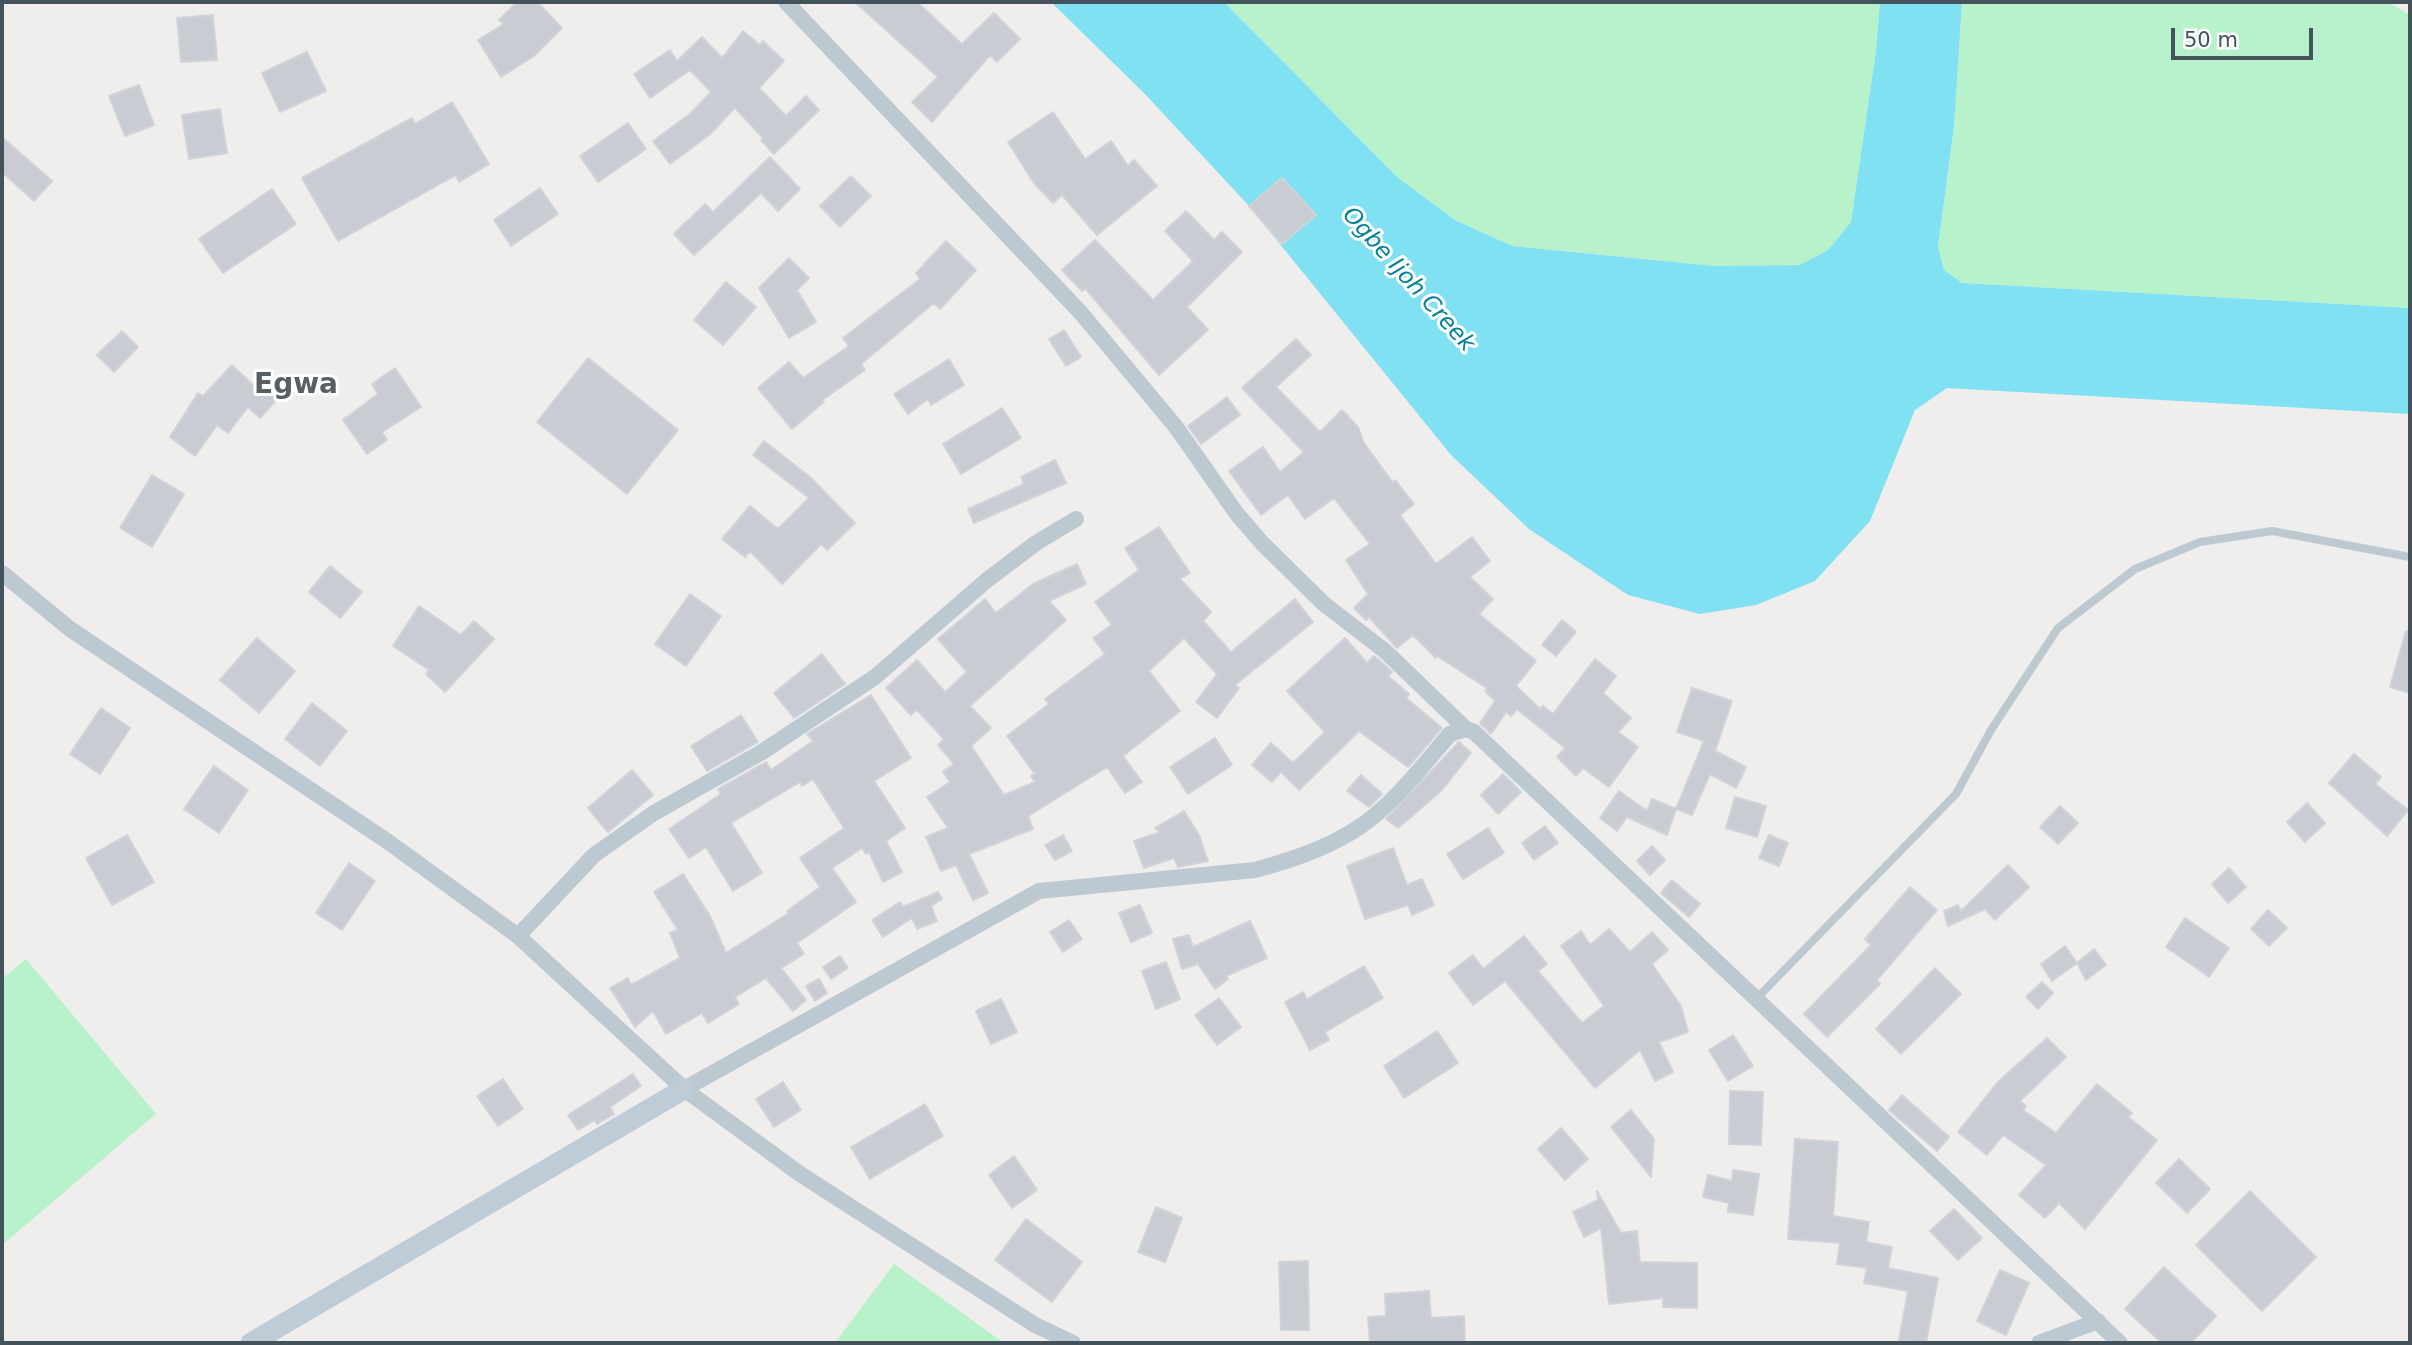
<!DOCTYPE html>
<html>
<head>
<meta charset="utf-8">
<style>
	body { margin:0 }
	#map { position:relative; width:2412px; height:1345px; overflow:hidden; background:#f0eded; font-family:"DejaVu Sans",sans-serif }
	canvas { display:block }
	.frame { position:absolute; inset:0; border:4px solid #44525c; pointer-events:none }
	.scale { position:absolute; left:2171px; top:28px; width:142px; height:32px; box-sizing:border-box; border:4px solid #44525c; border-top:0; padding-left:9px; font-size:21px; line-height:24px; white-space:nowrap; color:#44525c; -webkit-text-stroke:5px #fff; paint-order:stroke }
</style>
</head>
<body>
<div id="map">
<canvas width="2412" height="1345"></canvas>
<div class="frame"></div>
<div class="scale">50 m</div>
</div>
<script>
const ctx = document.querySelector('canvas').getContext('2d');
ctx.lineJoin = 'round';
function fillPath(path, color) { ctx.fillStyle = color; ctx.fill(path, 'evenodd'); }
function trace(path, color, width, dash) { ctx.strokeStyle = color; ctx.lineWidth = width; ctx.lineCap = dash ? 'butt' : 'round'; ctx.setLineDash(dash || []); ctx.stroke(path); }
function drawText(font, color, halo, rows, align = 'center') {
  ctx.font = font + ' "DejaVu Sans",sans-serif'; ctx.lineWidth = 6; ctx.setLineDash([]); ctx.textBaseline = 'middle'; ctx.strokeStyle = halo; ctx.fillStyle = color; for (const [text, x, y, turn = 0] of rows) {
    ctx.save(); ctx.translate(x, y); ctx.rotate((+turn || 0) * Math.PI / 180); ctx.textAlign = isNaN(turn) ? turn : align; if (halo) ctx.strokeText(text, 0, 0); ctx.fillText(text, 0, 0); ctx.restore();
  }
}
const green = new Path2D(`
	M1224,2h656l-4,49 -25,171 -23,28 -27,15 -87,1 -202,-20 -57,-26 -58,-43z
	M1962,2h426l22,13v293l-448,-25 -18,-13 -6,-23 16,-121z
	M26,959l130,155 -154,131v-266z
	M894,1264l110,79h-169z`);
const water = new Path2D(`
	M1051,2h173l173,175 58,43 57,26 202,20 86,-1 28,-15 23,-28 25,-171 4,-49h82l-8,124 -16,121 6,23 18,13 448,25v106l-463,-26 -32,22 -45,111 -55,60 -59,24 -56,9 -72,-19 -99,-66 -78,-74 -202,-249 -104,-112z`);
const building = new Path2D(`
	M517,2h20l25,26 -28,28 -33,21 -23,-37 26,-16 -5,-4z
	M855,2h62l45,42 32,-31 26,26 -23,23 -7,-7 -58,67 -20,-20 26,-25z
	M213,15l4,45 -36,2 -4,-44z
	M743,31l17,14 3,-4 21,20 -25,27 27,28 20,-20 13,14 -45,44 -13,-14 2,-2 -28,-30 -26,27 -39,29 -17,-23 37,-27 21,-22 -21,-22 -40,28 -16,-24 36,-24 7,11 25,-24 20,21z
	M307,52l19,39 -46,21 -18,-39z
	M139,85l15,40 -29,11 -16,-40z
	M452,102l37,62 -30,18 -3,-7 -118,66 -36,-63 110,-60 3,6z
	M220,109l7,44 -38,6 -7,-44z
	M1053,112l32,47 26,-18 17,25 6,-6 23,26 -60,49 -35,-40 -9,8 -19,-20 -26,-41z
	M628,123l18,26 -48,33 -18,-26z
	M2,137l50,44 -18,20 -32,-29z
	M770,157l30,32 -22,22 -17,-18 -67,62 -20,-21 31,-30 8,8z
	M851,176l20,20 -31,31 -20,-21z
	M1282,178l34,37 -34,29 -33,-38z
	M540,188l18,26 -47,32 -17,-26z
	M272,189l24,35 -73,49 -24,-34z
	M1186,211l28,29 8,-8 20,20 -55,55 21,23 -49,45 -74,-87 -3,3 -20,-21 33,-30 58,60 40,-39 -28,-30z
	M946,241l30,29 -36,39 -6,-6 -73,61 4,6 -43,30 2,2 -32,27 -34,-41 31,-26 14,16 46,-32 -6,-8 77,-59 -4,-6z
	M789,258l20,20 -12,12 19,32 -27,16 -30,-50z
	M726,282l30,25 -33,38 -29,-25z
	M1064,330l17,27 -15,9 -17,-27z
	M122,331l16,16 -24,25 -17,-17z
	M1296,339l15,16 -35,32 44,45 22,-22 16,17 6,16 29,40 2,-3 19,24 -14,11 36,49 36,-27 18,24 -20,16 23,22 -14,15 57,47 -20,25 24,23 3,-3 10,8 42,-55 21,17 -13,17 28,25 -13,14 20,15 -29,40 -26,-19 -7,8 -19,-19 8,-9 -48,-39 -6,7 -5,-4 -15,22 -11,-11 15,-22 -10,-10 2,-3 -50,-32 -1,2 -23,-23 -16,13 -28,-31 -3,3 -12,-12 14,-14 -22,-34 24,-16 -36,-46 -29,21 -17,-24 -27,20 -32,-44 34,-24 17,25 24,-20 -62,-64z
	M588,358l90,72 -51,64 -90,-72z
	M949,359l15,26 -33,20 -3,-6 -20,15 -14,-20z
	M232,365l22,21 5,-6 19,18 -18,20 -12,-11 -20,26 -11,-8 -22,31 -25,-19 28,-44 5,3z
	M395,368l26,39 -39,25 5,8 -20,14 -24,-34 35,-26 -6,-10z
	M1227,397l13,18 -39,29 -13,-18z
	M1002,408l19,30 -60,36 -18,-30z
	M764,441l46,36 45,46 -28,27 -6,-6 -39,40 -32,-33 -5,6 -23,-18 28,-33 28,23 31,-31 -56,-43z
	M1055,460l11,23 -92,40 -6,-14 56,-25 -3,-7z
	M152,475l32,19 -32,53 -32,-19z
	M1159,527l31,46 -10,6 31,33 -8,9 28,31 64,-53 18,23 -78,63 4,3 -22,30 -21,-16 21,-28 -33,-36 -35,33 31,40 -57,45 19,26 -17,11 -18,-26 -79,49 5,13 -64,25 19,39 -15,7 -17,-35 -15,6 -15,-34 22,-9 -21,-31 23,-15 -7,-10 11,-8 -16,-19 6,-6 -27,-29 -6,5 -25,-27 31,-28 28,32 22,-20 -29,-33 47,-40 11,14 37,-29 44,-20 9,20 -37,17 17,19 -96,86 21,22 -20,18 33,49 31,-13 -4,-6 4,-2 -28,-38 42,-32 -4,-5 60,-45 -12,-16 19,-13 -17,-23 44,-32 -14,-22z
	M330,566l32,26 -22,26 -31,-26z
	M690,594l31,22 -35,50 -31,-22z
	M419,606l42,29 13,-14 20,18 -49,53 -19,-18 3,-4 -36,-24z
	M1562,620l14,12 -20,24 -14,-11z
	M2406,631l4,1v61l-20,-6z
	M257,638l38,33 -36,42 -39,-33z
	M1345,638l22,25 7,-7 4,3 14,13 -4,4 21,18 -3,4 36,30 -34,39 -49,-36 -60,59 -18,-18 -9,10 -20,-17 19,-22 22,20 32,-31 -38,-41z
	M822,654l23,30 -51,34 -20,-25z
	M1692,688l40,13 -17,50 31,16 -10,21 -26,-14 -18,41 -16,-6 28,-68 -27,-9z
	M871,695l40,63 -37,23 31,47 -19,13 16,31 -19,10 -14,-30 -3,2 -4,-6 -30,20 24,34 -59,41 7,11 -23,14 25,32 -13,11 -27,-33 -31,19 4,7 -31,19 -6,-10 -36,21 -13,-23 -18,16 -25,-39 18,-10 3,7 49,-27 -10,-25 8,-3 -24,-38 29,-18 27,42 16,37 63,-40 -2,-2 33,-24 -20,-29 44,-30 -31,-49 -11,7 -2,-4 -69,41 31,50 -29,18 -27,-44 -17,11 -20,-29 52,-35 -3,-5 48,-27 5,8 42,-29 -6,-7z
	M312,703l35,28 -27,35 -35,-27z
	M101,708l29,20 -30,46 -30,-20z
	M741,715l17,27 -51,29 -16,-25z
	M1215,738l17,27 -44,29 -18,-27z
	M1459,742l12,11 -29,37 -44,38 -12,-9z
	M2354,754l27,23 -6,7 33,26 -21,26 -58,-53z
	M214,766l34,24 -29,43 -35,-24z
	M632,770l21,25 -45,37 -20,-24z
	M1503,774l18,18 -23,22 -17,-19z
	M1361,775l21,19 -13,13 -22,-16z
	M1619,791l28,20 5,-12 24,10 -9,26 -40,-18 -10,14 -17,-13z
	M1735,797l31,9 -9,31 -31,-9z
	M2307,803l18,20 -20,19 -18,-20z
	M2060,806l18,17 -20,21 -18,-17z
	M1184,811l15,24 9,26 -30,6 -4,-9 -30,10 -10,-27 26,-9 -5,-4z
	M1545,826l13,17 -24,17 -12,-17z
	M1488,828l16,25 -41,26 -16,-25z
	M127,835l27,47 -42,23 -26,-47z
	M1063,835l9,16 -17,9 -10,-15z
	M1769,835l19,8 -9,23 -20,-8z
	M1652,846l13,14 -15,15 -13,-14z
	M1393,848l14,37 15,-6 12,26 -22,10 -4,-10 -43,14 -18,-53z
	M349,863l26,18 -33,49 -26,-17z
	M2008,865l21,22 -34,33 -10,-11 -37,17 -4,-15 14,-6 3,6z
	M2229,868l17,19 -18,16 -16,-19z
	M1672,880l28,24 -11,13 -28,-24z
	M1910,887l27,23 -60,70 3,4 -53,53 -23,-23 67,-69 -6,-6z
	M938,892l4,7 -11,7 6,15 -20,8 -5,-11 -29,19 -11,-17 28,-18 3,5z
	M1140,905l12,28 -21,9 -12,-29z
	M2268,910l19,18 -18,18 -18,-17z
	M2185,918l44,30 -20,29 -43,-30z
	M1069,920l13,19 -19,13 -13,-20z
	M1250,921l17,37 -41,18 2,3 -13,10 -17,-25 -16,5 -9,-30 16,-4 4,12z
	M1609,929l21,23 22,-20 16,18 -16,14 29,42 7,26 -29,10 14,30 -18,9 -15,-31 -45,38 -90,-107 -32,24 -24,-32 24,-18 10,14 41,-33 23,28 -9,7 44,52 22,-17 -43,-60 20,-15 9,14z
	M2065,946l12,17 -25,18 -11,-17z
	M2094,949l12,16 -20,15 -9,-17z
	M840,956l8,12 -17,11 -8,-12z
	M1166,962l14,37 -24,10 -14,-38z
	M1364,966l19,32 -58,34 4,8 -19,10 -25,-48 18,-10 4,7z
	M1935,968l26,26 -60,60 -25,-25z
	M819,979l8,14 -12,8 -9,-15z
	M2042,982l11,11 -15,16 -12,-12z
	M1219,998l22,29 -24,18 -22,-30z
	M1001,999l16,33 -26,12 -15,-33z
	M1437,1031l21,32 -54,35 -20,-32z
	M1733,1035l20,31 -25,15 -19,-31z
	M2047,1038l19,19 -46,44 6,5 -3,4 33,23 41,-49 35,29 -4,4 29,23 -72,89 -26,-26 -14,15 -26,-23 27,-30 -43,-30 -16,20 -29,-23 40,-50z
	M633,1074l8,12 -31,21 4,7 -17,10 -2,-4 -17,10 -10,-15z
	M503,1079l20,30 -25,17 -21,-30z
	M783,1082l18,28 -27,17 -18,-28z
	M1730,1091l33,1 -2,53 -32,-1z
	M1902,1095l47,42 -12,14 -48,-41z
	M925,1104l18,32 -73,43 -19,-32z
	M1631,1110l23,29 -3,38 -40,-50z
	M1561,1128l27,31 -23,21 -27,-31z
	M1795,1139l43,3 -5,74 36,6 -3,20 26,5 -4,21 50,10 -12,65 -27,-3 9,-49 -44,-8 3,-15 -30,-4 3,-21 -52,-4z
	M1014,1156l23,34 -25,18 -23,-33z
	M2179,1159l31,30 -23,24 -31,-30z
	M1733,1170l26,4 -6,41 -25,-3 1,-9 -26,-6 5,-22 24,6z
	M1597,1191l24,42 16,-2 3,31 57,1v45l-34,-1v-9l-54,6 -8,-76 -17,9 -11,-25 25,-12z
	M2250,1191l66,66 -54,54 -66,-66z
	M1156,1207l26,11 -17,44 -27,-10z
	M1954,1209l28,29 -24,22 -28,-29z
	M1026,1219l56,43 -30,40 -57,-42z
	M1308,1261l1,69h-28l-2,-68z
	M2164,1267l52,49 -25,27h-29l-37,-34z
	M2000,1270l29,13 -23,52 -29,-14z
	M1429,1291l2,27 33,-2 1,27h-95l-2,-26 18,-1 -1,-22z`);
const lane = new Path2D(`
	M1756,999l200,-205 35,-64 67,-102 77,-59 65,-27 72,-11 138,26`);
const street = new Path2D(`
	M786,2l295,311 95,114 61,87 25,29 62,61 61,47 81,78 8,3 646,611
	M2,573l68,56 317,212 131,95 166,153 116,85 235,151 38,18
	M518,936l76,-81 60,-42 108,-61 113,-75 112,-97 49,-37 40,-24
	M684,1089l355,-198 216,-21c41,-11 85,-26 118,-53 28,-23 53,-55 77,-83l16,-5
	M2039,1343l59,-22`);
const secondary = new Path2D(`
	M251,1343l433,-254`);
const waterNames = [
	["Ogbe Ijoh Creek",1408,280,48]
];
const districtNames = [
	["Egwa",296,386]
];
fillPath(green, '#b7f2ca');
fillPath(water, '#80e1f2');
fillPath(building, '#c9ccd2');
trace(building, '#d0d3d9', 2);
trace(lane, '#bcc9d1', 8);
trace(street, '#bcc9d1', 16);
trace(secondary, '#beccd8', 21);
drawText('italic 23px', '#03829a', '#fff', waterNames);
drawText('bold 28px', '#595e63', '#fff', districtNames);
</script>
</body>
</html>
